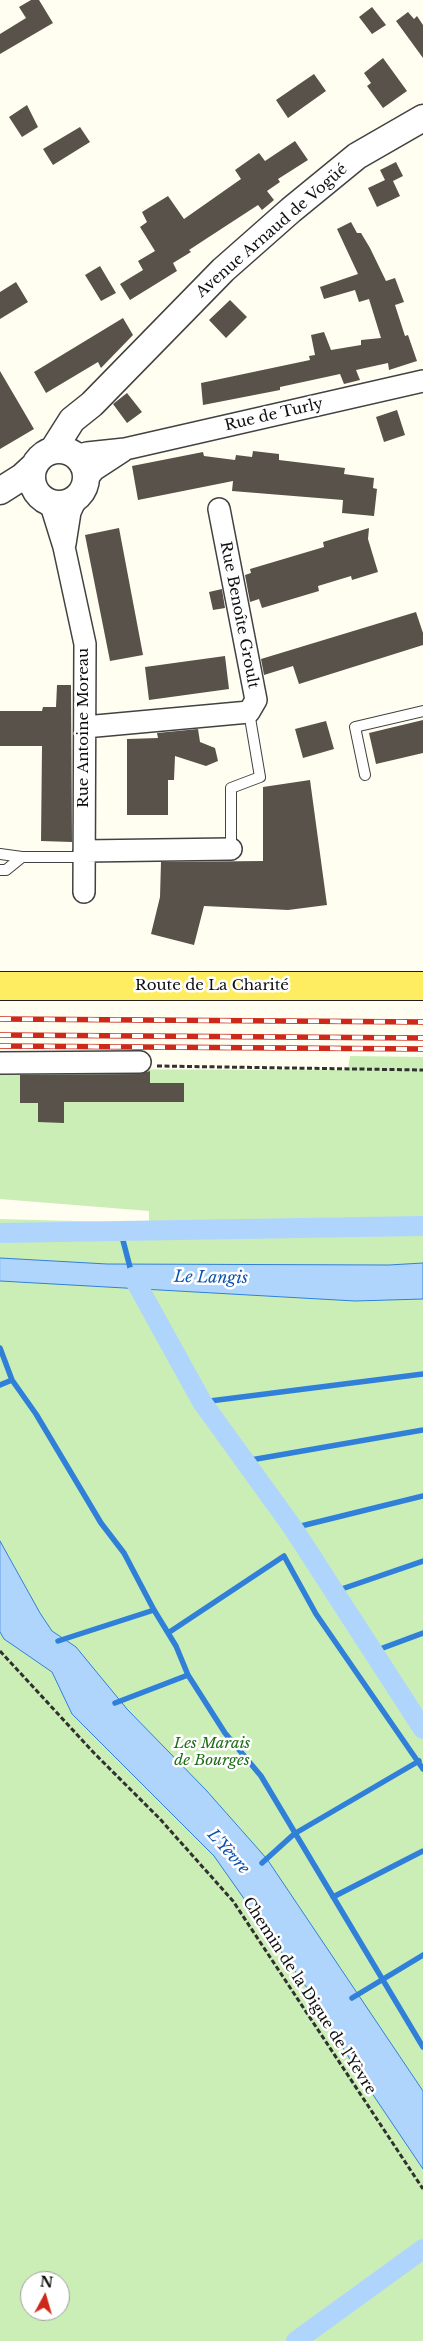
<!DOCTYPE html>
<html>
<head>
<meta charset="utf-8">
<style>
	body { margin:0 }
	#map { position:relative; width:423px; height:2341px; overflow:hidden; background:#fffef1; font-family:"Libre Baskerville",serif }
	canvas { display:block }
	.north { position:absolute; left:20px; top:2271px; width:50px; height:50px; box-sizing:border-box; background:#fff; border:1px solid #9f9f9f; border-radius:50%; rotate:6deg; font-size:14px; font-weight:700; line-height:20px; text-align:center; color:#0f0f0f }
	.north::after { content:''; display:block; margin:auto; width:18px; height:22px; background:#cd2819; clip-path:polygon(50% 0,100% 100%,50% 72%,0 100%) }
</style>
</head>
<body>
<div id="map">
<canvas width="423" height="2341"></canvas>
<div class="north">N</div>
</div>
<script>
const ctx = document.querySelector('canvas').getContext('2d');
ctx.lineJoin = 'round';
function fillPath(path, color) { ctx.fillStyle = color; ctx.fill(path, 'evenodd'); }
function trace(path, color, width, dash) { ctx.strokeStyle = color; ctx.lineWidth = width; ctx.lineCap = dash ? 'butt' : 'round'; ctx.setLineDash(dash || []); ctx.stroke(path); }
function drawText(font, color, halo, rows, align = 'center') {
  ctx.font = font + ' "Libre Baskerville",serif'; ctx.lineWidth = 5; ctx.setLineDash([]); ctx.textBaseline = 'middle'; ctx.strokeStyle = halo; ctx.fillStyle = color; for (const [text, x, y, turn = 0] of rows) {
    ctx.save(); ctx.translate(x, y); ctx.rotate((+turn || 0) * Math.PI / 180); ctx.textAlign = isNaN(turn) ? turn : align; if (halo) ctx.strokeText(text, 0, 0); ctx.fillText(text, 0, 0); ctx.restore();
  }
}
const green = new Path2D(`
	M350,1056l73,1v1284h-423v-1122l149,4v-12l-149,-12v-130l348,1zM30,2281h30v30h-30z`);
const water = new Path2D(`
	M0,1258l107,6 282,1 34,-2v36l-68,2 -355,-20z
	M0,1541l40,72 12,18 24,16 51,62 79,81 61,69 156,232v78l-66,-98 -48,-80 -95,-135 -142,-142 -20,-42 -48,-33 -4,-7z`);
const stream = new Path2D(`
	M120,1229l11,42
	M0,1348l12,32 24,34 65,109 23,30 30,57 22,36 12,29 37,58 36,43 162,271
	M0,1385l12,-5
	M202,1402l221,-28
	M245,1461l178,-31
	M293,1528l130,-32
	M333,1592l90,-31
	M168,1633l116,-77 32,58 107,155
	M58,1641l96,-31
	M372,1652l51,-19
	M115,1703l73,-28
	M419,1723l4,-2
	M262,1863l32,-29 125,-73
	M333,1897l90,-46
	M352,1998l71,-43`);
const canal = new Path2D(`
	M0,1233l423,-7
	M133,1277l69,125 91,126 130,201
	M296,2341l127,-92`);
const building = new Path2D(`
	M31,0h8l14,23 -53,31v-20l26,-16 -7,-11z
	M372,7l14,18 -14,9 -13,-17z
	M408,12l6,7 3,-3 6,9v33l-27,-37z
	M383,58l24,33 -24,17 -16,-22 4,-3 -7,-10z
	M314,74l12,17 -38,27 -12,-18z
	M27,105l11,22 -16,10 -13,-20z
	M80,127l10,15 -37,23 -10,-16z
	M295,141l13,19 -30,19 2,3 -13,9 7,9 -12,10 -4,-5 -69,45 2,2 -18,11 4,8 -47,29 -10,-16 23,-14 -5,-9 17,-10 -15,-24 7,-5 -5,-10 26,-16 16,23 57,-40 -6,-9 24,-17 6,8z
	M396,162l7,14 -10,5 7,15 -23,11 -9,-19 17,-8 -5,-10z
	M351,222l6,11h4l9,15 16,33 9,-3 9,24 -9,3 10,31 3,-1 9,26 -28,9 -1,-7 -32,7 4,10 -16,4 -4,-10 -60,13v3l-77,15 -2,-22 109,-23 -1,-4 6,-1 -4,-20 13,-3 7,18 30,-5v-5l20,-2 -12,-39 -10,3 -4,-12 -31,9 -4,-12 38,-13 -21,-45z
	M100,266l16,27 -15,8 -16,-26z
	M16,282l12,20 -28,17v-27z
	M230,300l17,17 -21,21 -17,-18z
	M123,318l10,17 -32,33 -3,-6 -52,31 -12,-21z
	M0,371l34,58 -34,20z
	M127,393l15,19 -15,11 -14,-19z
	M397,410l8,25 -21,7 -8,-25z
	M253,451l26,3v6l66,8 -1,6 30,4 -1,10 4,1 -3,27 -32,-3 1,-13 -111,-9 1,-10 -95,19 -6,-34 71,-14 1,4 31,4 1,-5 16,2z
	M119,528l24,127 -33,6 -25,-126z
	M369,528l-1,11 10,33 -26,8 -1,-4 -33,10 1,5 -57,17 -3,-9 -9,3 -5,-27 6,-2 -1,-4 74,-22 -1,-5z
	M222,589l3,19 -12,2 -4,-18z
	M416,612l7,21v12l-124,39 -6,-18 -29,9 -3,-16z
	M225,656l4,33 -80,11 -4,-33z
	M57,685h14l1,157 -31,-1 1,-95h-42v-35h42l1,-4h13z
	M423,720v33l-47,11 -7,-31z
	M326,721l8,28 -31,9 -8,-29z
	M198,729l2,13 15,6 3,13 -12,5 -31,-10 -1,24h-6v35h-41v-76l31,-1 -1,-5z
	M310,780l17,125 -39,5 -84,-4 -10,39 -43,-11 9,-37 1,-35 102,-1v-74z
	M150,1071v12h34v19h-120v21l-26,-1v-19h-18v-28l120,-1z`);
const path = new Path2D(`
	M157,1066l266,4
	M0,1651l94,102 66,66 73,82 190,288`);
const service = new Path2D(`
	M365,775l-10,-48 68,-16
	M231,849v-61l29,-11 -11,-65
	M0,854l22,3h62
	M0,870h6l16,-13`);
const minor = new Path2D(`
	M76,456l11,-3 38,-4 298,-68
	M86,480l8,-10 29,-19
	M50,502l14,45 21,97 -1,248
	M65,544l5,-32 7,-15
	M85,727l164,-15 7,-12 -37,-191
	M84,851l147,-2
	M0,1063l140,-1`);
const tertiary = new Path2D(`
	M53,450l19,-30 20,-16 131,-134 68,-60 66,-54 66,-38
	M32 477a27 27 0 1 1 54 0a27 27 0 1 1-54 0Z
	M0,491l22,-14 12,-11`);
const primary = new Path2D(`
	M0,986h423`);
const rail = new Path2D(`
	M0,1019l423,3
	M0,1035l423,3
	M0,1046l423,3`);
const streetNames = [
	["Avenue Arnaud de Vogüé",272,231,-41],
	["Rue de Turly",274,415,-13],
	["Rue Benoîte Groult",239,615,79],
	["Rue Antoine Moreau",84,728,-90],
	["Route de La Charité",212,986],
	["Chemin de la Digue de l'Yèvre",309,1996,57]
];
const parkNames = [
	["Les Marais",212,1744],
	["de Bourges",212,1761]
];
const waterNames = [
	["Le Langis",211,1278,1],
	["L'Yèvre",228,1852,48]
];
fillPath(green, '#cbeeb6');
fillPath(water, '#b0d5fc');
trace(water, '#3080da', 1);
trace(stream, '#3080da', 5.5);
trace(canal, '#b0d5fc', 20);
fillPath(building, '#59524a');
trace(service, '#424242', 12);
trace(minor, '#424242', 24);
trace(tertiary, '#424242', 29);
trace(primary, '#202020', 30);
trace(path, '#313131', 3, [5, 2.5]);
trace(service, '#fff', 10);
trace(minor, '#fff', 21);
trace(tertiary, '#fff', 26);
trace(primary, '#ffed61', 28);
trace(rail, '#cd2819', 5.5);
trace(rail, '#fff', 4, [11]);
drawText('15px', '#0f0f0f', '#fff', streetNames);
drawText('italic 15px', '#1f6d18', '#fff', parkNames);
drawText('italic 16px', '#0b51ad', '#fff', waterNames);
</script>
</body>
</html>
